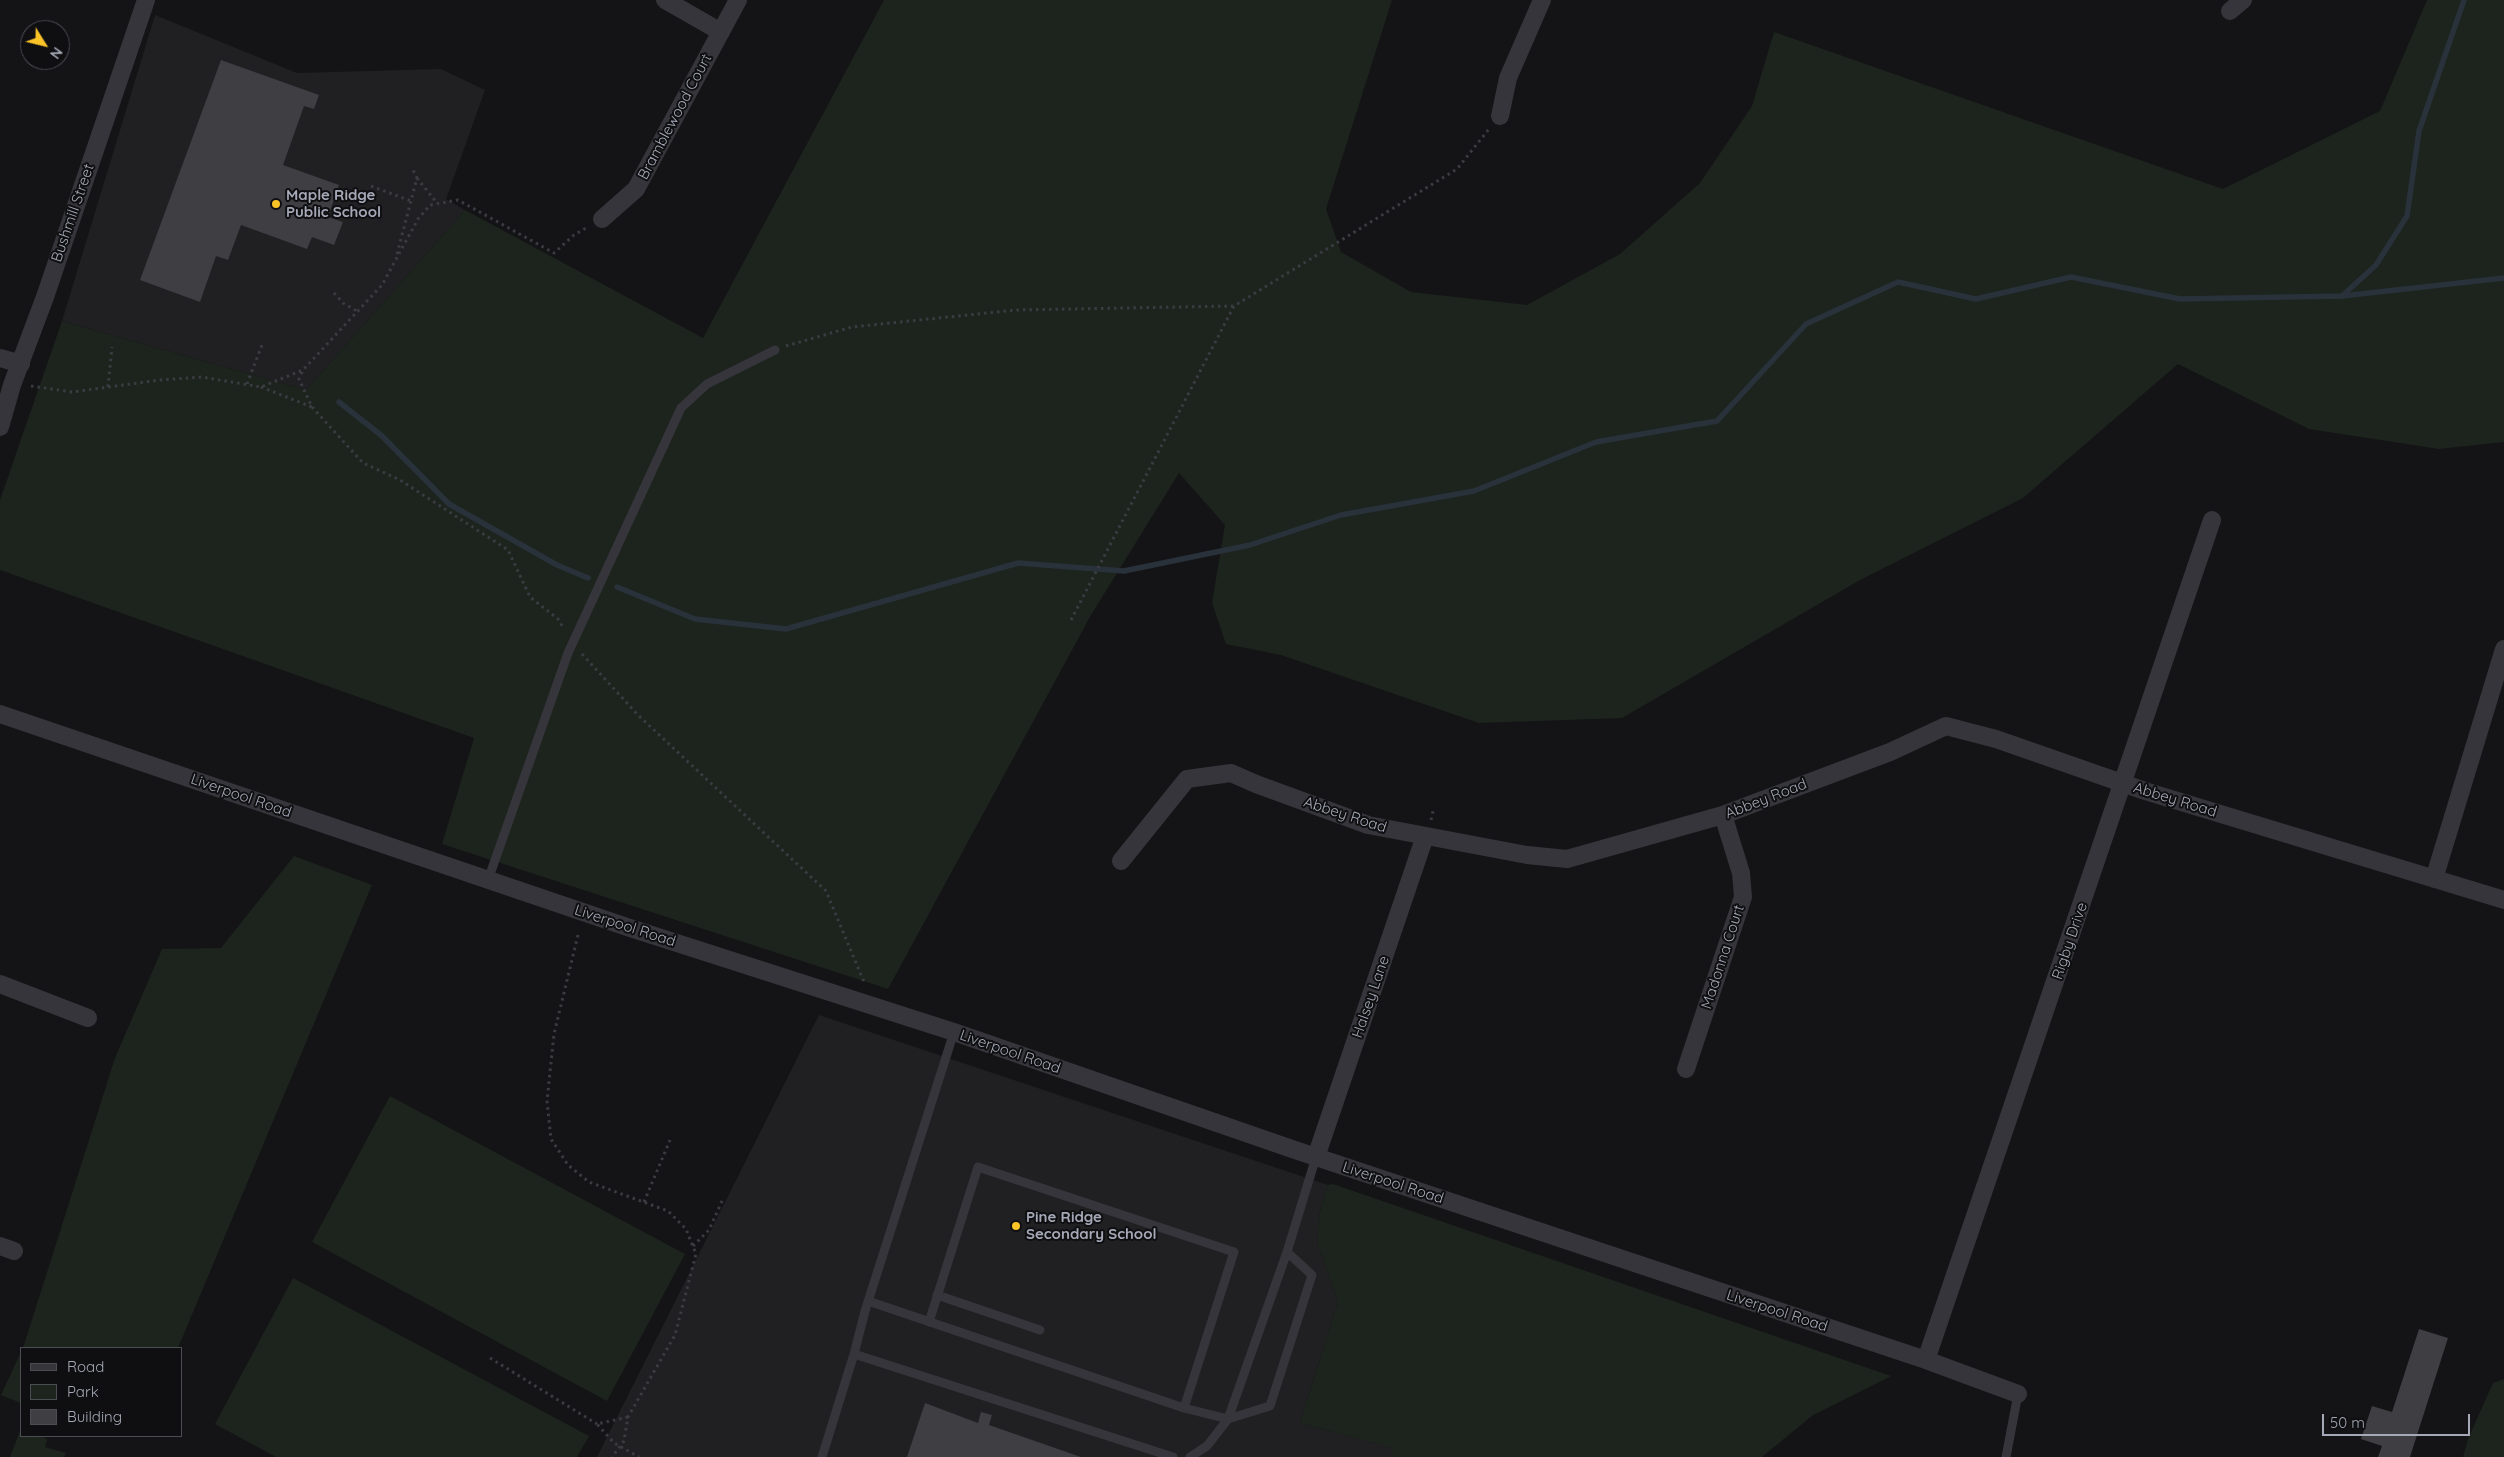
<!DOCTYPE html>
<html>
<head>
<meta charset="utf-8">
<style>
	body { margin:0 }
	#map { position:relative; width:2504px; height:1457px; overflow:hidden; background:#141416; font-family:Quicksand,sans-serif }
	canvas { display:block }
	.legend { position:absolute; left:20px; top:1347px; width:162px; height:90px; box-sizing:border-box; background:#0f0f11; border:1px solid #4b4d53; margin:0; padding:6px 9px; list-style:none; font-size:15px; color:#a5a9b7 }
	.legend li { display:flex; align-items:center; gap:10px; height:25px }
	.legend b { width:25px; border:1px solid #4b4d53 }
	.north { position:absolute; left:20px; top:20px; width:50px; height:50px; box-sizing:border-box; background:#0f0f11; border:1px solid #4b4d53; border-radius:50%; rotate:126deg; font-size:14px; font-weight:700; line-height:20px; text-align:center; color:#a5a9b7 }
	.north::after { content:''; display:block; margin:auto; width:18px; height:22px; background:#fac328; clip-path:polygon(50% 0,100% 100%,50% 72%,0 100%) }
	.scale { position:absolute; left:2322px; top:1414px; width:148px; height:22px; box-sizing:border-box; border:2px solid #a5a9b7; border-top:0; padding-left:6px; font-size:15px; line-height:18px; white-space:nowrap; color:#a5a9b7; -webkit-text-stroke:4px #0f0f11; paint-order:stroke }
</style>
</head>
<body>
<div id="map">
<canvas width="2504" height="1457"></canvas>
<ul class="legend">
<li><b style="height:6px;background:#35353b"></b>Road</li>
<li><b style="height:14px;background:#1c241d"></b>Park</li>
<li><b style="height:14px;background:#3e3e43"></b>Building</li>
</ul>
<div class="north">N</div>
<div class="scale">50 m</div>
</div>
<script>
const ctx = document.querySelector('canvas').getContext('2d');
ctx.lineJoin = 'round';
function fillPath(path, color) { ctx.fillStyle = color; ctx.fill(path, 'evenodd'); }
function trace(path, color, width, dash) { ctx.strokeStyle = color; ctx.lineWidth = width; ctx.lineCap = dash ? 'butt' : 'round'; ctx.setLineDash(dash || []); ctx.stroke(path); }
function drawText(font, color, halo, rows, align = 'center') {
  ctx.font = font + ' Quicksand,sans-serif'; ctx.lineWidth = 4; ctx.setLineDash([]); ctx.textBaseline = 'middle'; ctx.strokeStyle = halo; ctx.fillStyle = color; for (const [text, x, y, turn = 0] of rows) {
    ctx.save(); ctx.translate(x, y); ctx.rotate((+turn || 0) * Math.PI / 180); ctx.textAlign = isNaN(turn) ? turn : align; if (halo) ctx.strokeText(text, 0, 0); ctx.fillText(text, 0, 0); ctx.restore();
  }
}
const built = new Path2D(`
	M155,15l142,58 144,-4 44,21 -39,109 19,11 -159,180 -244,-69z
	M819,1015l509,170 -8,26 -3,31 21,60 -38,121 93,25 -2,9h-794z`);
const green = new Path2D(`
	M884,0h508l-66,209 15,43 70,40 116,13 93,-51 80,-71 52,-77 22,-74 449,157 157,-78 47,-111h77v442l-65,7 -130,-20 -131,-65 -155,134 -163,82 -238,138 -143,5 -198,-68 -55,-11 -14,-41 13,-78 -46,-52 -88,142 -203,374 -446,-145 32,-106 -474,-168v-70l62,-179 244,69 159,-180 238,128z
	M294,856l78,29 -194,463h-155l92,-290 47,-109 59,-1z
	M390,1096l295,158 -78,147 -295,-159z
	M1333,1184l558,192 -78,39 -51,42h-371l1,-9 -92,-25 38,-121 -21,-60 3,-31 8,-26z
	M293,1278l296,158 -12,21h-301l-61,-33z
	M21,1352v51l-20,-8z
	M2504,1379v78h-41l5,-18 25,-56z
	M21,1428v8h19l7,3 -2,8 21,6 -2,4h-54z`);
const stream = new Path2D(`
	M2342,296l34,-31 31,-49 12,-85 45,-131
	M339,402l43,34 67,68 108,61 31,13
	M617,587l78,32 91,10 232,-66 106,8 126,-26 91,-30 133,-24 122,-49 121,-21 89,-97 92,-42 78,17 95,-22 109,22 162,-3 162,-18`);
const building = new Path2D(`
	M221,60l98,35 -5,14 -10,-3 -21,59 56,20 -11,32 15,5 -9,23 -22,-8 -5,12 -66,-24 -13,35 -12,-4 -16,46 -60,-22z
	M2419,1329l29,9 -38,119h-32l4,-11 -21,-7 11,-33 20,6z
	M925,1403l53,20 3,-11 11,3 -3,10 92,32h-174z`);
const path = new Path2D(`
	M417,178l20,25
	M371,186l40,15
	M397,254l20,-76 -4,-8
	M334,293l9,10 14,8
	M786,346l66,-19 164,-17 218,-4
	M247,384l15,-39
	M31,386l41,6 88,-12 42,-3 59,10 42,-17 79,-85 36,-66 12,-14 28,-5 96,53 20,-18 12,-7
	M108,387l4,-40
	M261,387l51,20 -13,-28 4,-9
	M312,407l51,56 37,17 108,70 22,47 28,22 6,10
	M1071,620l163,-314 223,-137 32,-40
	M582,654l56,61 188,176 38,91
	M1431,820l2,-9
	M578,935l-24,99 -7,67 4,38 17,26 21,17 79,29 18,18 10,25 -21,81 -47,82 -4,24 -12,16
	M644,1202l26,-62
	M693,1246l16,-16 14,-31
	M490,1358l107,66
	M628,1417l-31,7 17,19 25,14`);
const lane = new Path2D(`
	M488,880l80,-227 113,-245 26,-24 68,-34
	M954,1032l-89,279 -11,43 319,103
	M937,1295l103,35
	M868,1301l316,107 44,11 42,-13 42,-131 -25,-23
	M929,1322l49,-155 256,85 -50,156
	M822,1457l32,-103
	M1190,1457l17,-11 21,-27 59,-167 29,-95
	M2006,1457l12,-63`);
const street = new Path2D(`
	M665,0l56,32
	M2230,11l13,-11
	M1500,116l8,-38 34,-78
	M602,219l34,-30 102,-189
	M0,358l21,6
	M0,427l12,-42 33,-88 101,-297
	M0,714l627,213 327,105 341,118 631,210 92,34
	M1121,861l66,-82 44,-6 25,11 112,41 159,30 40,4 156,-44 167,-63 56,-26 50,13 149,52 359,109
	M2434,879l70,-230
	M0,984l88,34
	M1686,1069l57,-172 -2,-24 -18,-58
	M1316,1157l109,-321
	M0,1246l14,5
	M1926,1360l286,-840`);
const markers = [
	[276,204,5,"#fac328"],
	[1016,1226,5,"#fac328"]
];
const streetNames = [
	["Bramblewood Court",675,117,-62],
	["Bushmill Street",73,213,-71],
	["Liverpool Road",241,796,19],
	["Abbey Road",1766,799,-21],
	["Abbey Road",2175,800,17],
	["Abbey Road",1345,815,18],
	["Liverpool Road",625,926,18],
	["Rigby Drive",2070,941,-71],
	["Madonna Court",1723,957,-72],
	["Halsey Lane",1371,997,-71],
	["Liverpool Road",1010,1052,19],
	["Liverpool Road",1393,1183,18],
	["Liverpool Road",1777,1311,18]
];
const poiNames = [
	["Maple Ridge",286,195],
	["Public School",286,212],
	["Pine Ridge",1026,1217],
	["Secondary School",1026,1234]
];
fillPath(built, '#202023');
fillPath(green, '#1c241d');
trace(stream, '#29313a', 5.5);
fillPath(building, '#3e3e43');
trace(path, '#3b3c42', 3, [2.5, 4]);
trace(lane, '#35353b', 9);
trace(street, '#35353b', 18);
for (const [x, y, r, color] of markers) { const dot = new Path2D(); dot.arc(x, y, r, 0, 2 * Math.PI); ctx.fillStyle = color; ctx.fill(dot); trace(dot, '#0f0f11', 2); }
drawText('15px', '#a5a9b7', '#0f0f11', streetNames);
drawText('bold 15px', '#a5a9b7', '#0f0f11', poiNames, 'left');
</script>
</body>
</html>
